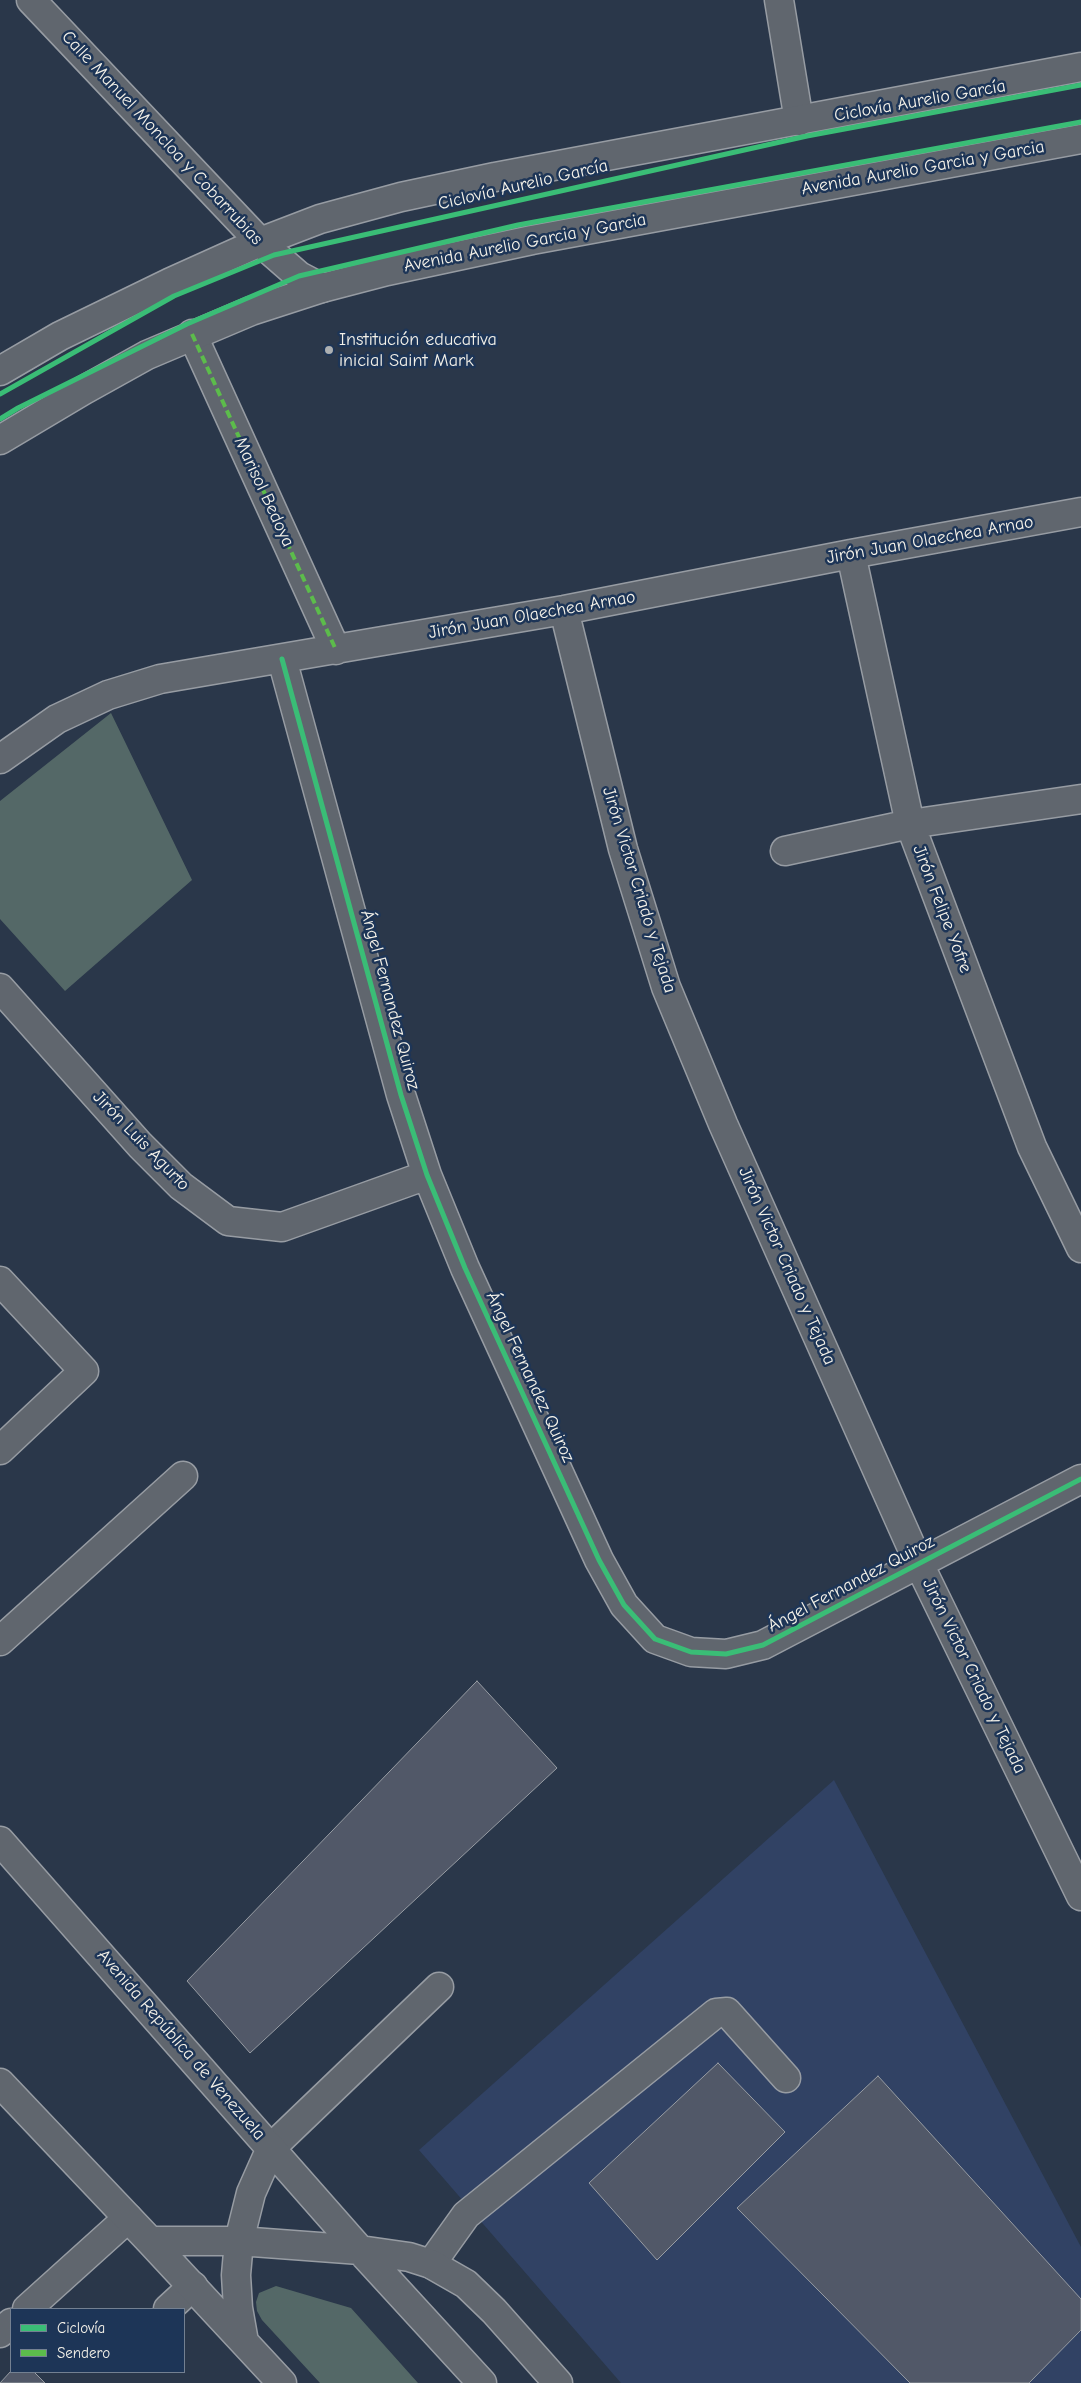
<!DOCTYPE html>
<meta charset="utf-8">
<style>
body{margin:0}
#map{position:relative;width:1081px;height:2383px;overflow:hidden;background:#2a374a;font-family:"Comic Neue",sans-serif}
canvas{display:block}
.legend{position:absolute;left:10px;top:2308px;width:175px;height:65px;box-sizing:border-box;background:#1d3557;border:1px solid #738091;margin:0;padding:6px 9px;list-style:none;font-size:15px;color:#f4f1e8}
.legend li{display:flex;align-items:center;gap:10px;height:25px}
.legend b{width:25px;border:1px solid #738091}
</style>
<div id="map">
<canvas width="1081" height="2383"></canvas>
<ul class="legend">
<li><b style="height:6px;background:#3abd76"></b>Ciclovía</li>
<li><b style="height:6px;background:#5cbc4b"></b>Sendero</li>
</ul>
</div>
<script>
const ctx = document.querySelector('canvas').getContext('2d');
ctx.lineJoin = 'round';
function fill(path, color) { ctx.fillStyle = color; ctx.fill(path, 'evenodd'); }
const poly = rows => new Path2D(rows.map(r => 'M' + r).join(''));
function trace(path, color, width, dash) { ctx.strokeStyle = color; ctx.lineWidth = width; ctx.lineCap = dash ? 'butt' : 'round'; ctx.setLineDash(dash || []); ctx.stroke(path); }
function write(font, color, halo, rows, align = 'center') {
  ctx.font = font + ' "Comic Neue",sans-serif'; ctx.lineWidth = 5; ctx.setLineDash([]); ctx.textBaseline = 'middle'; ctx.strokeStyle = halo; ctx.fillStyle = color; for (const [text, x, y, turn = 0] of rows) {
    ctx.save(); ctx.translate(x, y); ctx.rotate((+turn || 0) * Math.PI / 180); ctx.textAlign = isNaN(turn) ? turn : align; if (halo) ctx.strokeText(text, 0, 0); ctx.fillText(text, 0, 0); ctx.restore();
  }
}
fill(poly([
 [834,1780,1081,2247,1081,2383,621,2383,419,2150]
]), '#314264');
fill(poly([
 [111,713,192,880,65,991,0,919,0,801],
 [276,2286,351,2308,418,2383,320,2383,262,2320,257,2311,256,2302,259,2293]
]), '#546867');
const building = poly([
 [477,1681,557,1768,250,2053,187,1981,477,1681],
 [718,2063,785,2132,657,2260,589,2183,718,2063],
 [878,2076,1081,2299,1081,2330,1029,2383,910,2383,737,2208,878,2076],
 [11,2371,34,2372,45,2383,0,2383,11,2371]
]);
fill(building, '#515868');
trace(building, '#979ca3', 1);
const minor = poly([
 [31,0,260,242,299,276,322,288],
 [779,0,799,121],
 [192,334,336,650],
 [851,554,910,824,1032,1147,1081,1248],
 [564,610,623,849,666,987,723,1124,919,1564,1081,1896],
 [282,659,401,1095,427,1175,465,1268,599,1560,624,1605,655,1639,691,1652,726,1654,763,1645,1081,1479],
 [0,759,57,719,108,695,160,679,564,610,851,554,1081,512],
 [785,851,910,824,1081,799],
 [0,988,140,1145,181,1186,228,1221,282,1227,427,1175],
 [0,1281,84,1371,0,1450],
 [0,1641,183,1476],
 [271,2148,439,1987],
 [431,2264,466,2215,716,2013,727,2012,786,2078],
 [27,2309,128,2218],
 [168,2309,193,2286],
 [0,2333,11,2323]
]);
const major = poly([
 [0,371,60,336,169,283,260,242,320,219,401,197,495,177,1081,67],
 [0,440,84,390,147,355,251,311,322,288,387,271,532,240,1081,139],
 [0,1841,360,2250,482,2383],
 [0,2083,150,2241,282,2383],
 [150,2241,239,2241,360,2250,409,2257,431,2264,466,2284,494,2311,558,2383],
 [244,2342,238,2308,236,2275,239,2241,251,2193,271,2148]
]);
trace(minor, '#979ca3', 31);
trace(major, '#979ca3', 31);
trace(minor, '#60666e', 28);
trace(major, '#60666e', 28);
trace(poly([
 [192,334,336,650]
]), '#5cbc4b', 4, [8, 4]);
trace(poly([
 [0,394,174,296,274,255,807,136,1081,85],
 [0,419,18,408,187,324,299,276,518,225,1081,122],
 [282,659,401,1095,427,1175,465,1268,599,1560,624,1605,655,1639,691,1652,726,1654,763,1645,1081,1479]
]), '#3abd76', 5);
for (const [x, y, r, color] of [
 [329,350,5,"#adb0b1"]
]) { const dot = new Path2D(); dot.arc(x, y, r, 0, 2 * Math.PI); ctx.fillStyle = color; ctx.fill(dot); trace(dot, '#1d3557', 2); }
write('18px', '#f4f1e8', '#1d3557', [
 ["Ciclovía Aurelio García",920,101,-10],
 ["Calle Manuel Moncloa y Cobarrubias",162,138,47],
 ["Avenida Aurelio Garcia y Garcia",923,168,-10],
 ["Ciclovía Aurelio García",523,185,-13],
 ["Avenida Aurelio Garcia y Garcia",525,243,-11],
 ["Marisol Bedoya",264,492,65],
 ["Jirón Juan Olaechea Arnao",930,540,-10],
 ["Jirón Juan Olaechea Arnao",532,615,-10],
 ["Jirón Victor Criado y Tejada",639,890,73],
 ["Jirón Felipe Yofre",942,909,69],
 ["Ángel Fernandez Quiroz",390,1000,75],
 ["Jirón Luis Agurto",141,1141,46],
 ["Jirón Victor Criado y Tejada",787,1266,66],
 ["Ángel Fernandez Quiroz",530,1377,65],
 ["Ángel Fernandez Quiroz",851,1584,-28],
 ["Jirón Victor Criado y Tejada",974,1676,64],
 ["Avenida República de Venezuela",181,2045,49]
]);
write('18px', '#f4f1e8', '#1d3557', [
 ["Institución educativa",339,340],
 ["inicial Saint Mark",339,361]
], 'left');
</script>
